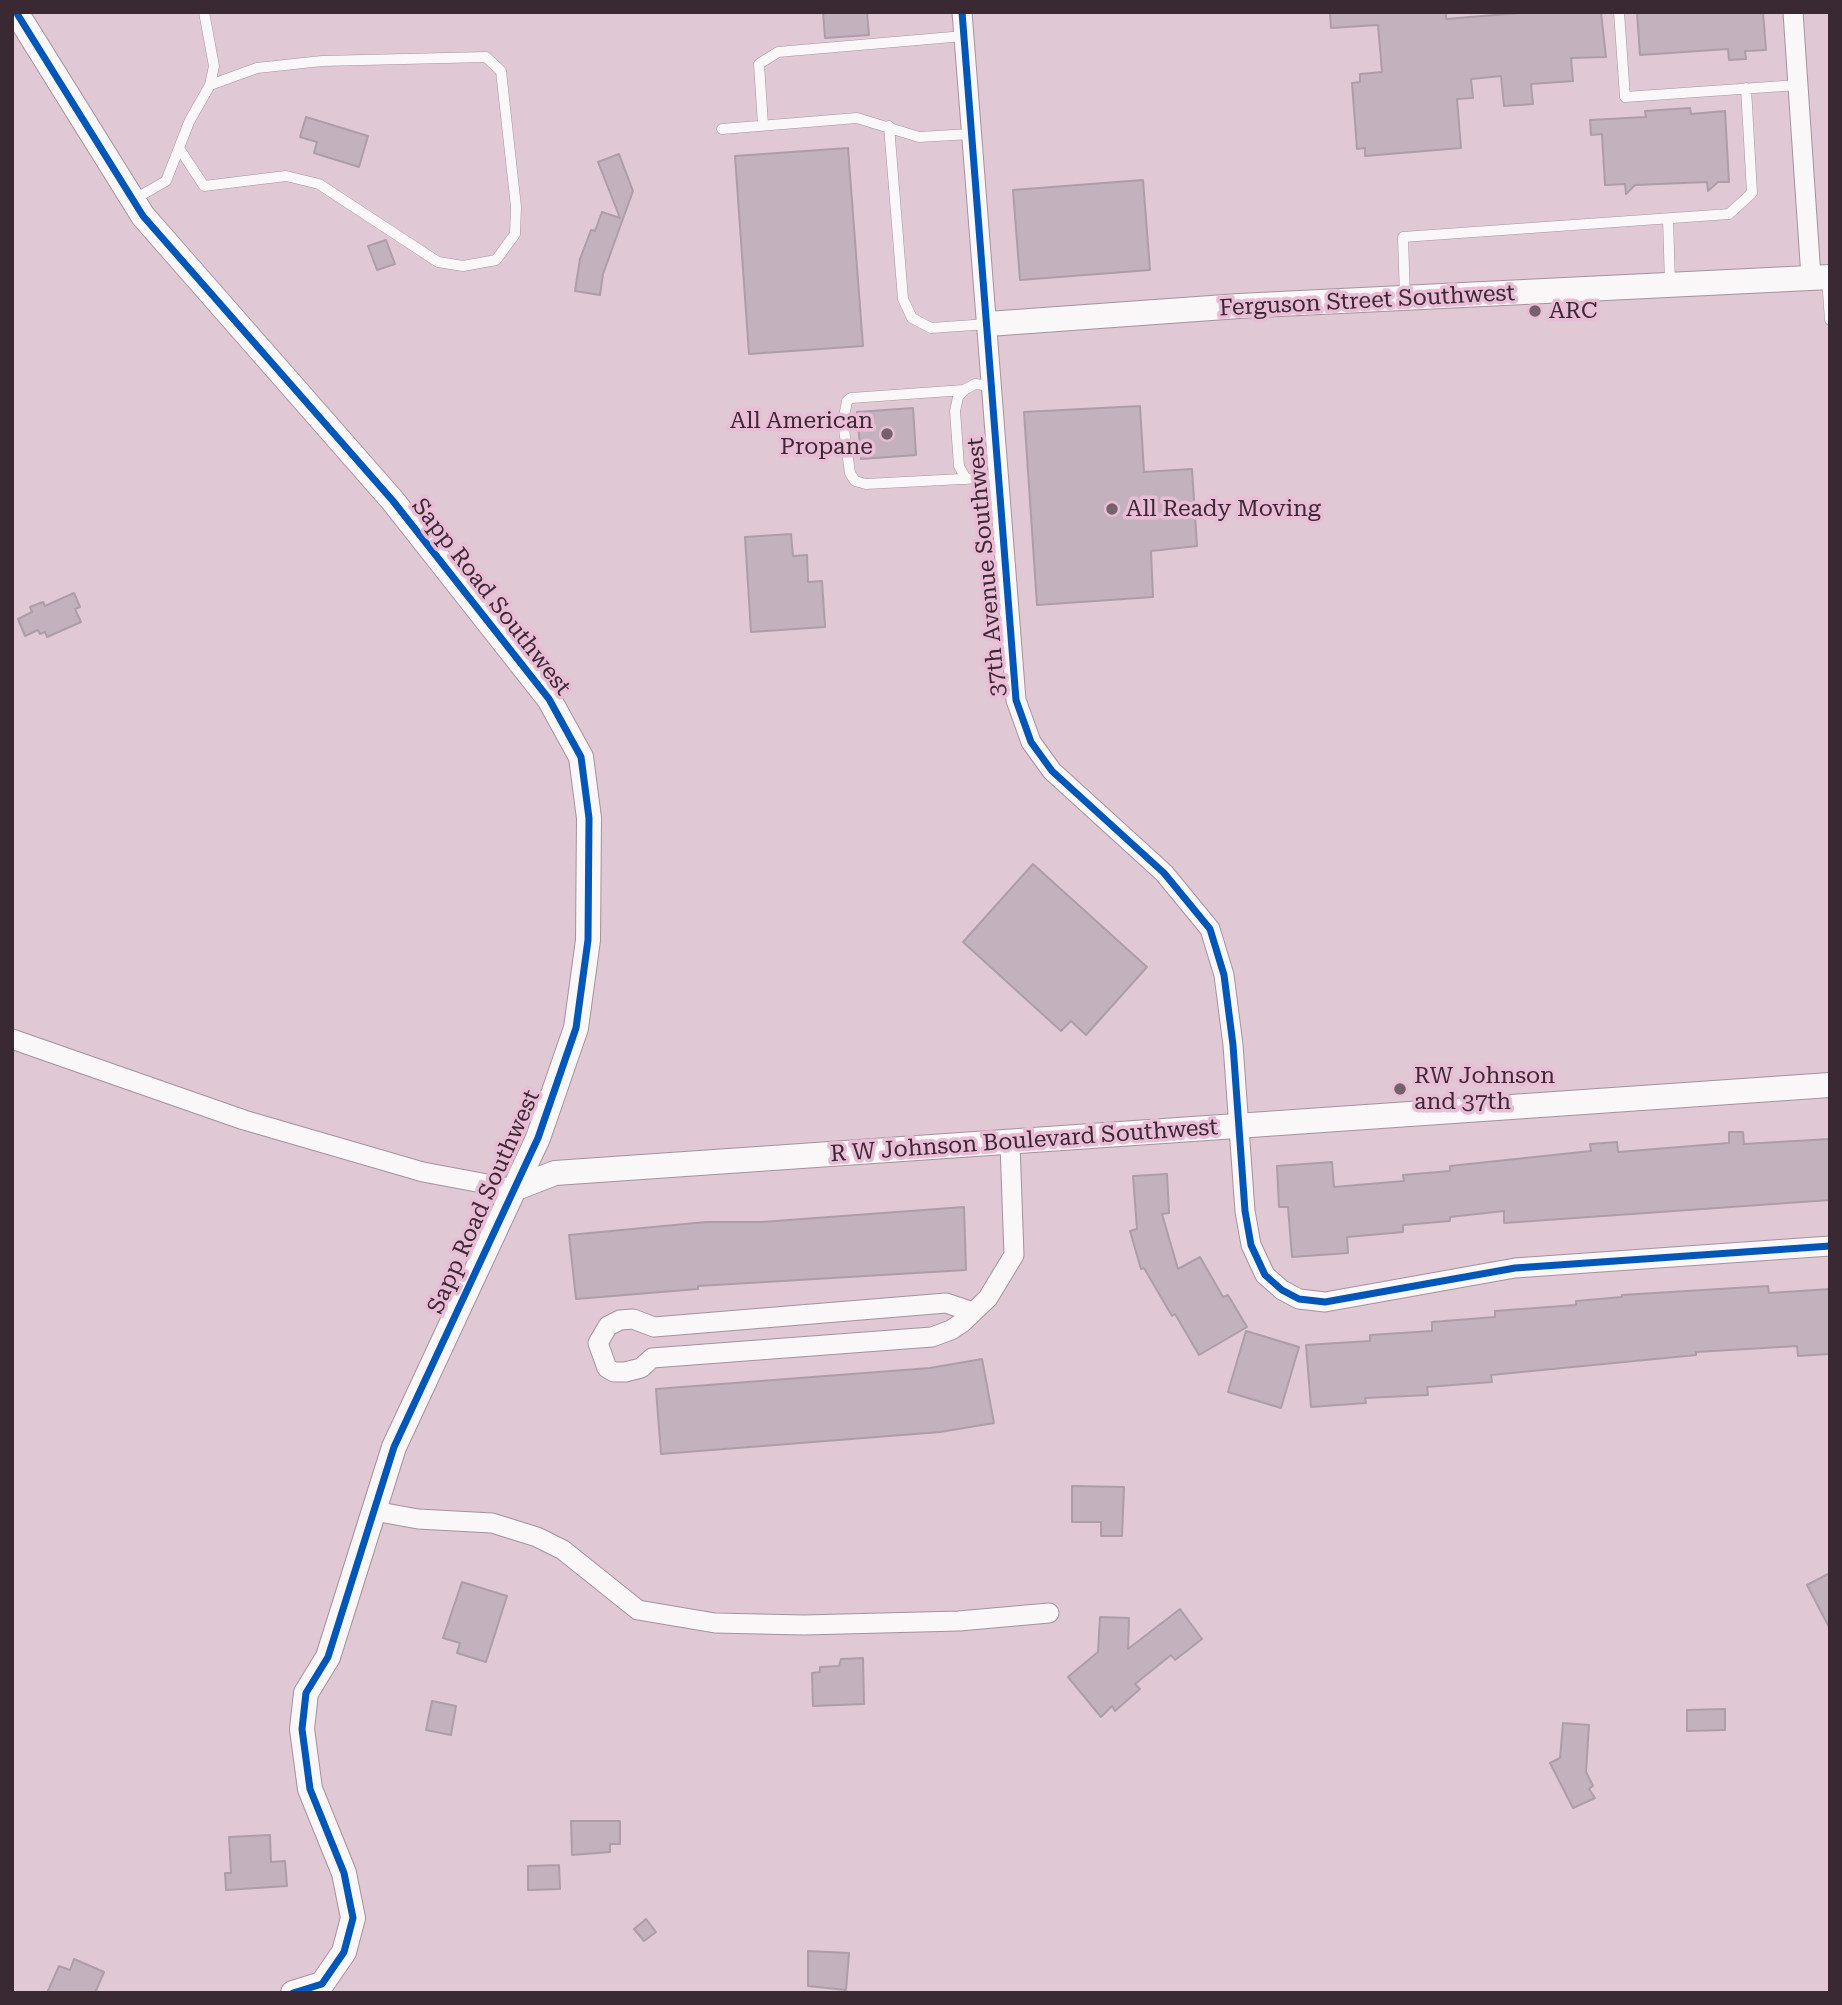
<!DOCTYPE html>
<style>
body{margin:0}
#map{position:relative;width:1842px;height:2005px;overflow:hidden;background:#e0c8d5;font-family:"Roboto Serif",serif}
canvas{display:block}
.frame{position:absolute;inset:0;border:14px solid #3a2933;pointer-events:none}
</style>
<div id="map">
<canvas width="1842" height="2005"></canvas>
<div class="frame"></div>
</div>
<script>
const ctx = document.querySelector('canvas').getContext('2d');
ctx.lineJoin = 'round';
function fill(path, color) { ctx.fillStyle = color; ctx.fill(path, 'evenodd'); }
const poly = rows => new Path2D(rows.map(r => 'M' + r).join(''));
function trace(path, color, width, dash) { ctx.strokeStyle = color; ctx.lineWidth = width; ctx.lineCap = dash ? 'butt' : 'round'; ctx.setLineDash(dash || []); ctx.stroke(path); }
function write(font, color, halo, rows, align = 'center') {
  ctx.font = font + ' "Roboto Serif",serif'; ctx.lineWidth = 7; ctx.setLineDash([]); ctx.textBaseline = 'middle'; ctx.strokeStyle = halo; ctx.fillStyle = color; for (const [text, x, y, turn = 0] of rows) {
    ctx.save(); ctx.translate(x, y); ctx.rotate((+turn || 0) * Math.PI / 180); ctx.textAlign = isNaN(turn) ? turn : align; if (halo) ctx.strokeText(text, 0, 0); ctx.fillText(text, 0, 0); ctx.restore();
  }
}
const building = poly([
 [823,12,867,12,869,35,825,38,823,12],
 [1330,12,1446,12,1446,19,1531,12,1601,12,1606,57,1571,58,1573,81,1531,84,1533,104,1504,106,1501,76,1471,79,1473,98,1457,99,1461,148,1365,156,1365,148,1357,149,1352,83,1360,82,1360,74,1382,72,1378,25,1331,28,1330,12],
 [1637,12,1763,12,1766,50,1745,51,1746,59,1729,60,1728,49,1640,55,1637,12],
 [1690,108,1691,114,1725,111,1729,182,1718,182,1708,191,1707,182,1635,185,1626,194,1625,184,1605,185,1602,134,1591,135,1590,120,1646,117,1645,111,1690,108],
 [306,117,368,136,359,167,314,153,317,142,300,137,306,117],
 [848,148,863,346,749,354,735,156,848,148],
 [619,154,633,191,603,274,600,295,575,291,580,259,591,230,595,231,602,212,620,218,598,162,619,154],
 [1143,180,1150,270,1020,280,1013,190,1143,180],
 [386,240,395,264,377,270,368,246,386,240],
 [1140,406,1144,472,1192,469,1197,546,1151,551,1153,597,1037,605,1024,412,1140,406],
 [913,408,916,455,861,459,857,412,913,408],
 [791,534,793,556,807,555,808,582,822,581,825,627,751,632,745,537,791,534],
 [74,593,80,607,75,609,81,622,47,637,45,632,40,634,38,630,25,636,18,619,32,612,30,607,43,602,45,606,74,593],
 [1033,864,1147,967,1086,1035,1071,1021,1061,1031,963,942,1033,864],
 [1729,1132,1743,1132,1744,1144,1830,1139,1830,1200,1504,1223,1504,1211,1450,1217,1450,1221,1403,1225,1403,1232,1347,1237,1348,1253,1292,1257,1288,1207,1279,1207,1277,1166,1332,1162,1334,1187,1404,1181,1403,1175,1450,1171,1450,1166,1591,1151,1590,1144,1617,1142,1618,1152,1729,1143,1729,1132],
 [1167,1174,1169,1213,1162,1214,1178,1269,1200,1257,1223,1297,1228,1295,1247,1327,1199,1355,1175,1314,1172,1316,1144,1268,1141,1269,1130,1231,1137,1229,1133,1176,1167,1174],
 [964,1207,966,1270,698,1286,698,1289,576,1299,569,1235,706,1222,762,1222,964,1207],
 [1768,1286,1769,1293,1830,1289,1830,1354,1798,1356,1797,1346,1696,1352,1696,1355,1491,1375,1492,1382,1427,1387,1428,1395,1365,1398,1366,1403,1311,1407,1306,1345,1370,1341,1370,1335,1432,1331,1432,1322,1495,1317,1495,1311,1576,1305,1576,1301,1622,1297,1622,1295,1768,1286],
 [1246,1331,1299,1347,1281,1408,1228,1392,1246,1331],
 [982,1359,994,1423,940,1432,661,1454,656,1389,930,1368,982,1359],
 [1072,1486,1124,1487,1122,1536,1101,1536,1101,1522,1072,1522,1072,1486],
 [1830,1573,1830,1629,1807,1585,1830,1573],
 [462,1582,507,1596,486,1662,457,1653,460,1643,443,1638,462,1582],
 [1180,1609,1202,1639,1175,1660,1171,1655,1135,1684,1140,1689,1115,1711,1112,1706,1101,1717,1068,1677,1098,1652,1100,1617,1129,1618,1128,1649,1180,1609],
 [863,1658,864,1704,813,1706,812,1673,820,1672,820,1667,839,1666,841,1659,863,1658],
 [432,1701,456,1706,451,1735,426,1730,432,1701],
 [1725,1709,1725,1730,1687,1731,1687,1710,1725,1709],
 [1563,1723,1589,1725,1586,1772,1593,1786,1589,1789,1595,1798,1573,1808,1550,1763,1560,1758,1563,1723],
 [571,1821,620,1821,620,1844,610,1844,610,1852,572,1855,571,1821],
 [270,1835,271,1862,285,1861,287,1886,226,1890,225,1873,231,1873,229,1837,270,1835],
 [559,1865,560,1889,528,1890,528,1866,559,1865],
 [646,1919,656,1932,644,1941,634,1929,646,1919],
 [808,1951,849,1953,846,1990,808,1986,808,1951],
 [74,1959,104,1972,95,1993,47,1993,59,1966,70,1970,74,1959]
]);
fill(building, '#c3b2be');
trace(building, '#ad9da9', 2);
const service = poly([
 [204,12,214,66,210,85],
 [1619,12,1625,97,1798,85],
 [763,125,759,64,778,52,964,36],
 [889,126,903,299,912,318,931,328,988,324],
 [722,129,857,118,919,137,971,134],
 [133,200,166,181,179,148,189,122,210,85,257,68,322,61,486,57,501,71,516,207,515,234,496,260,463,266,438,262,319,184,286,176,204,186,179,148],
 [1668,219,1670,284],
 [1827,278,1830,320],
 [1405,298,1403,237,1729,214,1752,193,1746,88],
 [992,386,975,384,964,390,851,398,847,401,843,422,850,473,855,481,866,484,1000,477],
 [964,390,958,397,955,411,959,466,966,479]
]);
const minor = poly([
 [962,12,1016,700,1031,742,1052,771,1164,873,1210,929,1224,975,1233,1045,1245,1211,1251,1245,1265,1275,1282,1290,1299,1299,1325,1302,1515,1268,1830,1246],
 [1793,12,1811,277],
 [12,1039,244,1120,423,1172,514,1189],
 [973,1312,946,1303,654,1327,633,1319,620,1320,608,1326,598,1343,607,1368,614,1372,625,1372,641,1368,652,1358,932,1337,951,1330,963,1322,988,1298,1014,1255,1010,1144],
 [374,1511,418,1519,492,1523,537,1537,563,1550,638,1610,715,1623,804,1625,959,1621,1049,1613]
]);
const tertiary = poly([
 [16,12,143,216,393,501,549,699,581,757,589,818,588,940,576,1028,538,1138,394,1447,328,1657,306,1693,302,1729,310,1789,344,1873,353,1918,344,1952,322,1984,293,1993],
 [988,324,1239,306,1830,277],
 [514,1189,555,1173,1830,1085]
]);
trace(service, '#a4929c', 11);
trace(minor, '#a4929c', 21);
trace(tertiary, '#a4929c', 26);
trace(service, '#faf7f9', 10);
trace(minor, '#faf7f9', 19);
trace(tertiary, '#faf7f9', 24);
trace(poly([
 [16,12,143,216,393,501,549,699,581,757,589,818,588,940,576,1028,538,1138,394,1447,328,1657,306,1693,302,1729,310,1789,344,1873,353,1918,344,1952,322,1984,293,1993],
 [962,12,1016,700,1031,742,1052,771,1164,873,1210,929,1224,975,1233,1045,1245,1211,1251,1245,1265,1275,1282,1290,1299,1299,1325,1302,1515,1268,1830,1246]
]), '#0057b8', 7);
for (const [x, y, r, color] of [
 [1535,311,7,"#74616c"],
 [887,434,7,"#74616c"],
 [1112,509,7,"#74616c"],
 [1400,1089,7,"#74616c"]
]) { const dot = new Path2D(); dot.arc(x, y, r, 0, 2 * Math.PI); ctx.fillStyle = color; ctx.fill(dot); trace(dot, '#eabdd6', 2.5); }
write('23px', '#3a2933', '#eabdd6', [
 ["Ferguson Street Southwest",1367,301,-3],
 ["37th Avenue Southwest",987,567,-95],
 ["Sapp Road Southwest",491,597,52],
 ["R W Johnson Boulevard Southwest",1024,1141,-4],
 ["Sapp Road Southwest",484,1202,-66]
]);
write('23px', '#3a2933', '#eabdd6', [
 ["ARC",1549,311],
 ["All American",873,421,"right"],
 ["Propane",873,447,"right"],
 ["All Ready Moving",1126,509],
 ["RW Johnson",1414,1076],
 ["and 37th",1414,1102]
], 'left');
</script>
